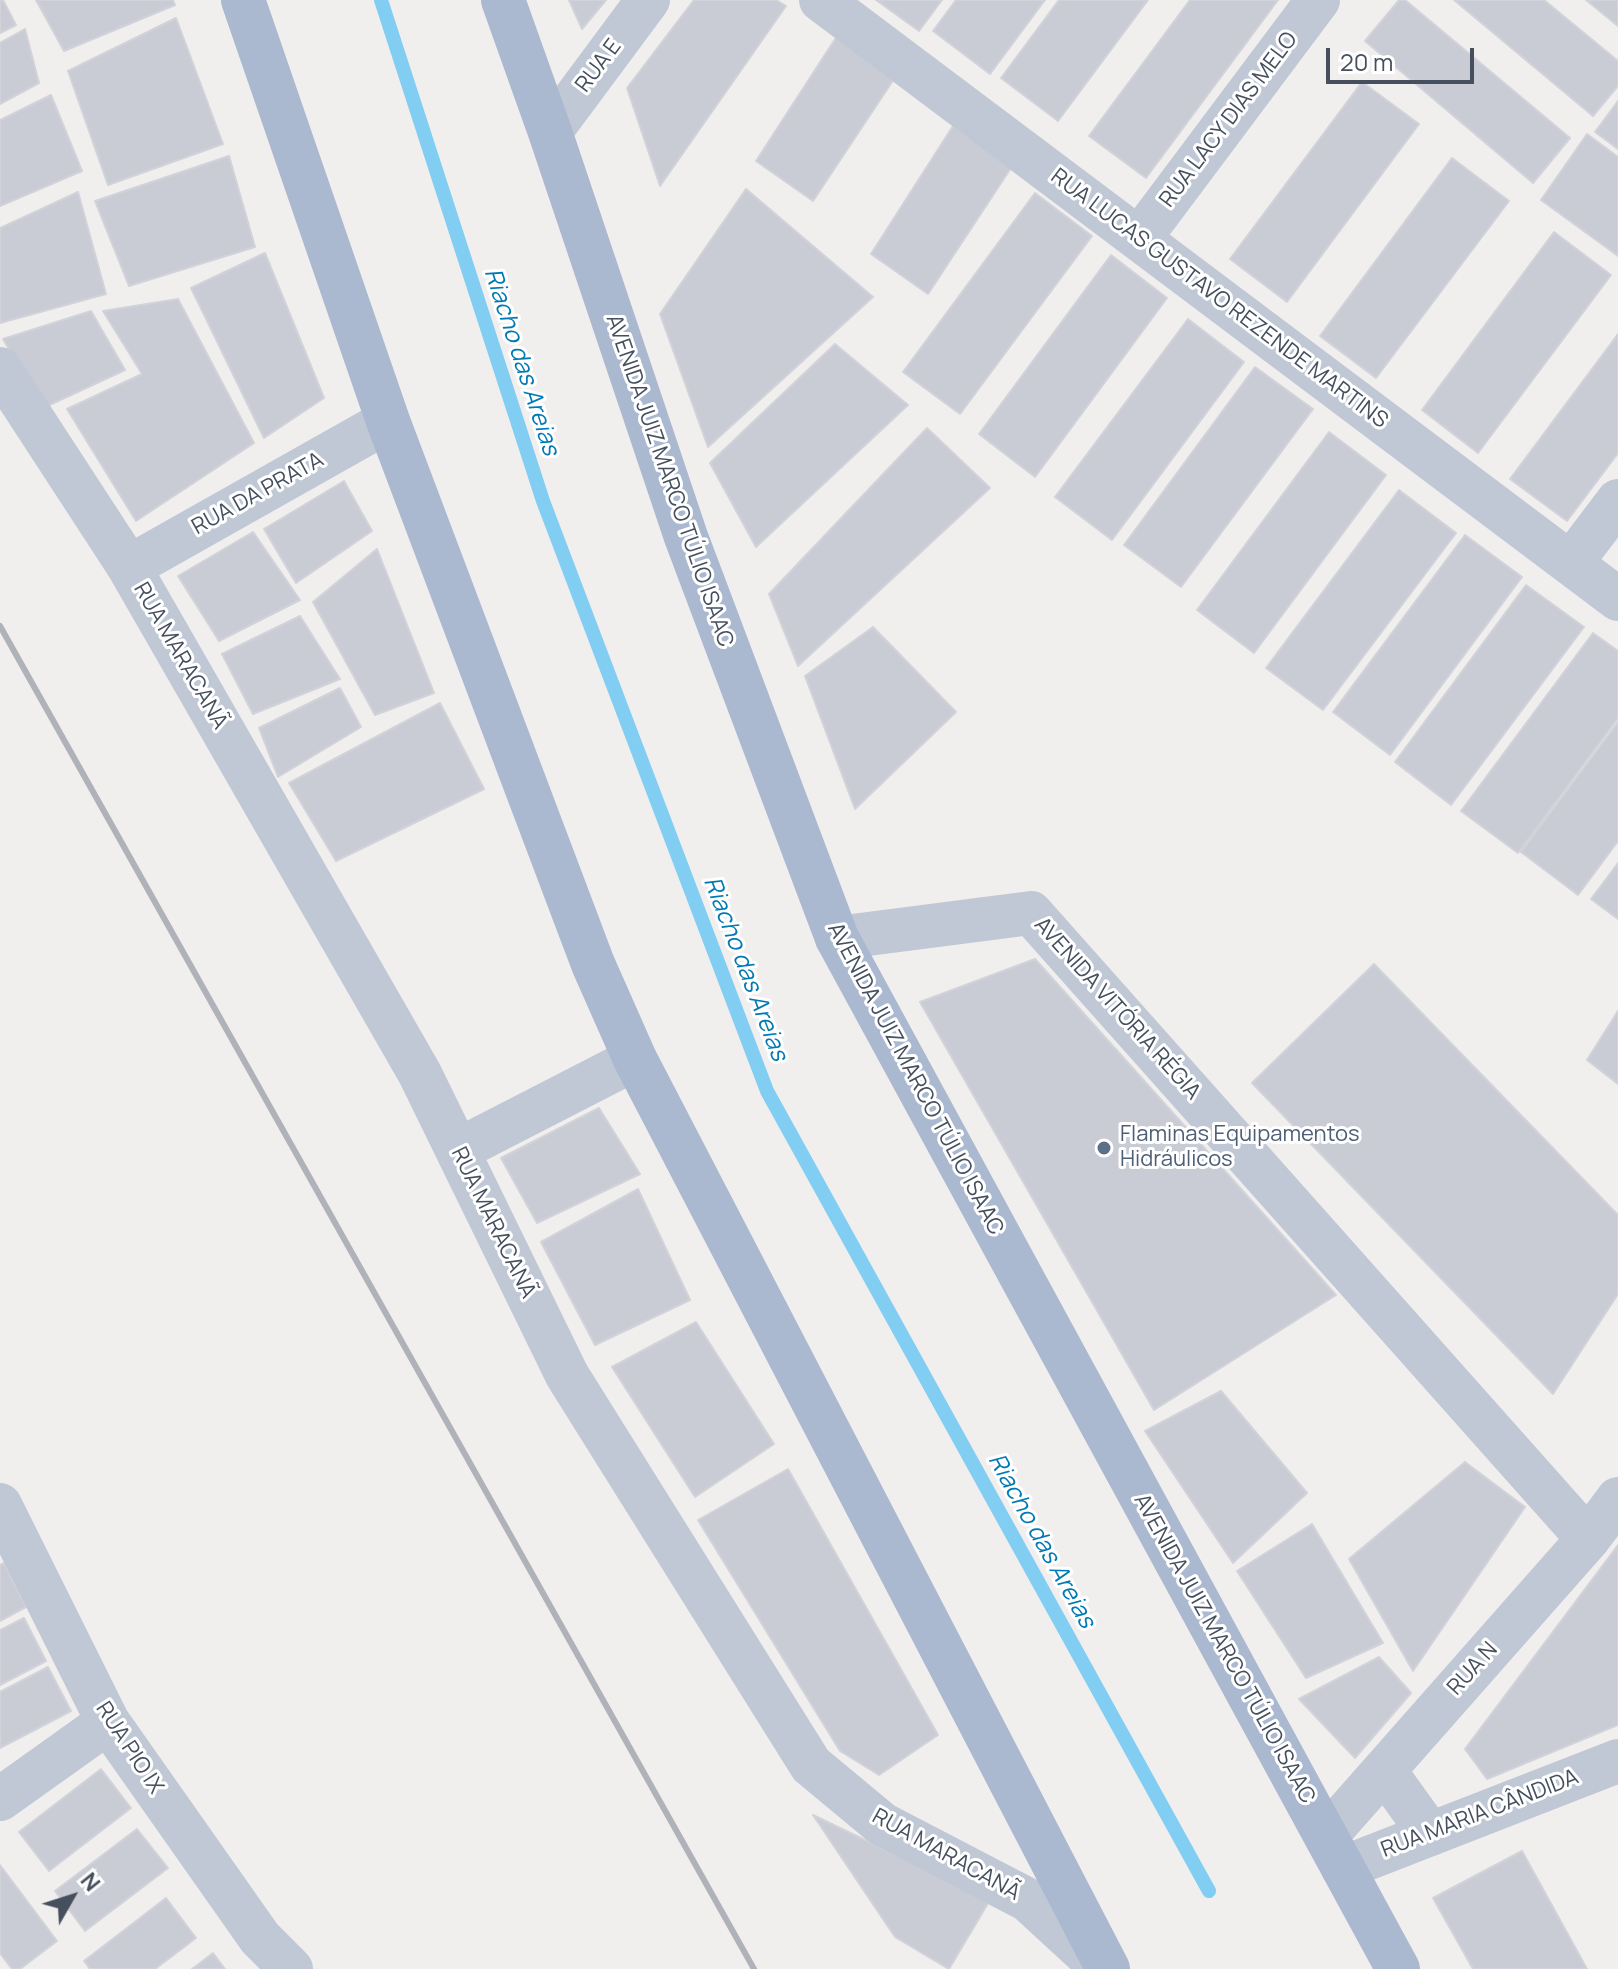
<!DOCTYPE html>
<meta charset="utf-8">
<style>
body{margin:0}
#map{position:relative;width:1618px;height:1969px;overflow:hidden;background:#f1eeee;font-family:Manrope,sans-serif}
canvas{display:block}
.north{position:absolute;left:32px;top:1857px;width:80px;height:80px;-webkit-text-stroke:6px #fff;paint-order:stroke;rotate:51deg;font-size:22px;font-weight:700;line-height:32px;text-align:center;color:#454f5d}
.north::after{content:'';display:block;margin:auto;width:28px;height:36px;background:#454f5d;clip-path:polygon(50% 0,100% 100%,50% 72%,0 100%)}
.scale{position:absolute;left:1326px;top:48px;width:148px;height:36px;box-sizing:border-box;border:4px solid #454f5d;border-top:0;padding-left:10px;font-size:24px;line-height:28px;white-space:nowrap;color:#454f5d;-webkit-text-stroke:6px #fff;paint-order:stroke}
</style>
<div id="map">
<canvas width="1618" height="1969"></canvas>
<div class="north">N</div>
<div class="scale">20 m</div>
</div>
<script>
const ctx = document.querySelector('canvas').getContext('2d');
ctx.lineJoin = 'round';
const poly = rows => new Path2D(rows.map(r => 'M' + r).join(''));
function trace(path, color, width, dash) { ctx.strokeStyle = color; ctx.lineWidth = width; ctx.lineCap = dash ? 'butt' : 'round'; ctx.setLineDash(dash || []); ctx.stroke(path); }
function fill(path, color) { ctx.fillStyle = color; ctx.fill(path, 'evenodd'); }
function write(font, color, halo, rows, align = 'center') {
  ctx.font = font + ' Manrope,sans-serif'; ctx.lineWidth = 6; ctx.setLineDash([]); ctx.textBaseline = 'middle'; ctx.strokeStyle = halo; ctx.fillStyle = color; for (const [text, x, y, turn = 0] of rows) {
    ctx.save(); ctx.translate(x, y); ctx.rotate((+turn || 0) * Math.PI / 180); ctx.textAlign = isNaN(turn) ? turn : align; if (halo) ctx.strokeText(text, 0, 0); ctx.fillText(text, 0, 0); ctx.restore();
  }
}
trace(poly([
 [381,0,543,501,767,1091,1209,1891]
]), '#82cef3', 14);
const building = poly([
 [0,0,3,0,16,25,0,33,0,0],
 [36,0,173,0,175,5,64,51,36,0],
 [569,0,606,0,582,29,569,0],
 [694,0,776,0,786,6,660,186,627,88,694,0],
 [876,0,942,0,919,31,876,0],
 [956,0,1045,0,990,74,933,31,956,0],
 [1059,0,1148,0,1058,121,1001,78,1059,0],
 [1190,0,1278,0,1146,178,1089,136,1190,0],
 [1399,0,1405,0,1570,138,1533,183,1365,41,1399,0],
 [1454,0,1544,0,1618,61,1618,86,1593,116,1454,0],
 [1586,0,1618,0,1618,26,1586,0],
 [176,18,223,144,108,185,68,71,176,18],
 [25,29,39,83,0,104,0,43,25,29],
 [839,33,896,76,813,201,756,161,839,33],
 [1362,82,1419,124,1287,302,1230,259,1362,82],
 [51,95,82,171,0,206,0,120,51,95],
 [1618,101,1618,149,1595,132,1618,101],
 [953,126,1011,168,928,294,871,254,953,126],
 [1587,134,1618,157,1618,256,1541,200,1587,134],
 [229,156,255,247,129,286,95,201,229,156],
 [1452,158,1509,201,1376,378,1320,336,1452,158],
 [746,189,873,297,708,447,660,314,746,189],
 [78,192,106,294,0,323,0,228,78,192],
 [1035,193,1092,236,960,414,903,372,1035,193],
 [1554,232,1611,275,1478,453,1422,410,1554,232],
 [265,253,324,398,264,438,191,288,265,253],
 [1111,255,1167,298,1035,477,979,434,1111,255],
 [178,299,254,443,136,521,67,409,142,374,103,311,178,299],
 [91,311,125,370,43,408,3,339,91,311],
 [1188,319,1244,362,1112,540,1055,497,1188,319],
 [1618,334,1618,453,1567,521,1510,479,1618,334],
 [835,344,908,405,756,547,710,463,835,344],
 [1255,367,1313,409,1181,587,1124,545,1255,367],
 [927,428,990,488,798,666,769,594,927,428],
 [1329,432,1386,475,1254,653,1197,610,1329,432],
 [344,481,372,531,296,583,264,529,344,481],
 [1399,490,1456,533,1323,710,1266,668,1399,490],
 [253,532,300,600,219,641,178,576,253,532],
 [1465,535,1522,577,1390,755,1333,712,1465,535],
 [377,549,434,693,375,715,313,602,377,549],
 [1526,585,1584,627,1451,805,1395,762,1526,585],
 [300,616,340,679,253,714,222,654,300,616],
 [873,627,956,712,855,809,805,676,873,627],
 [1593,633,1618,651,1618,718,1518,853,1461,811,1593,633],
 [340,688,361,727,278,777,259,728,340,688],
 [440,703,484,789,336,861,289,783,440,703],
 [1618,722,1618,841,1578,895,1521,852,1618,722],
 [1618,863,1618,919,1591,899,1618,863],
 [1035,959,1336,1295,1154,1410,920,1002,1035,959],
 [1374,964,1618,1215,1618,1294,1553,1394,1252,1083,1374,964],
 [1618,1011,1618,1084,1587,1060,1618,1011],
 [599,1108,640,1174,537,1223,501,1158,599,1108],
 [638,1189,690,1300,595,1345,541,1242,638,1189],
 [696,1322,774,1444,695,1497,612,1367,696,1322],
 [1221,1391,1307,1493,1233,1563,1145,1431,1221,1391],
 [1465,1462,1525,1507,1413,1671,1349,1559,1465,1462],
 [788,1469,938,1735,879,1775,840,1751,698,1520,788,1469],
 [1312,1524,1383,1643,1306,1678,1237,1571,1312,1524],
 [1618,1545,1618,1725,1487,1779,1465,1749,1618,1545],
 [4,1563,26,1607,0,1621,0,1565,4,1563],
 [24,1618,46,1661,0,1685,0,1630,24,1618],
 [1379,1657,1411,1693,1355,1758,1299,1699,1379,1657],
 [48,1667,71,1711,0,1748,0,1692,48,1667],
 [101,1769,131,1808,49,1871,19,1832,101,1769],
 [813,1815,990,1900,949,1969,895,1937,813,1815],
 [137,1829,168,1868,85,1931,55,1891,137,1829],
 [1522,1851,1587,1969,1473,1969,1433,1898,1522,1851],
 [0,1865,57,1941,20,1969,12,1969,0,1953,0,1865],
 [166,1898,196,1938,155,1969,90,1969,84,1961,166,1898],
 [213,1953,225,1969,192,1969,213,1953]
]);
fill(building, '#c9ccd4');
trace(building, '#d2d3da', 2);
trace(poly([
 [821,0,1618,599],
 [550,132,648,0],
 [1139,239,1318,0],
 [0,369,129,567,420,1074,567,1375,811,1765,882,1824,1028,1900,1103,1969],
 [1571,563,1618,501],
 [129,567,388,421],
 [837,938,1031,913,1588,1539],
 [458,1150,635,1059],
 [0,1505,108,1722,260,1938,291,1969],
 [1384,1770,1430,1834],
 [0,1799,108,1722],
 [1326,1836,1588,1539,1618,1499]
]), '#c0c8d5', 44);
trace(poly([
 [1343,1868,1618,1761]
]), '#c0c8d5', 44);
trace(poly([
 [243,0,388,421,593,964,635,1059,1108,1969],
 [503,0,550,132,686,537,837,938,1398,1969]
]), '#abb9d0', 44);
trace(poly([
 [0,626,754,1969]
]), '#b0b2b9', 6);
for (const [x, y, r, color] of [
 [1104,1148,8,"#5c6f8a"]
]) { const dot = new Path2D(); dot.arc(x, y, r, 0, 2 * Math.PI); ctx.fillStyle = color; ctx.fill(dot); trace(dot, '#fff', 3); }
write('22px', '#454f5d', '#fff', [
 ["RUA E",599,66,-53],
 ["RUA LACY DIAS MELO",1229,120,-53],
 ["RUA LUCAS GUSTAVO REZENDE MARTINS",1219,299,37],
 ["AVENIDA JUIZ MARCO TÚLIO ISAAC",669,481,71],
 ["RUA DA PRATA",258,494,-29],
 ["RUA MARACANÃ",180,656,60],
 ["AVENIDA VITÓRIA RÉGIA",1117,1009,48],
 ["AVENIDA JUIZ MARCO TÚLIO ISAAC",915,1079,62],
 ["RUA MARACANÃ",493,1223,64],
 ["AVENIDA JUIZ MARCO TÚLIO ISAAC",1224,1649,61],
 ["RUA N",1473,1669,-48],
 ["RUA PIO IX",129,1748,57],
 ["RUA MARIA CÂNDIDA",1480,1814,-21],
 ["RUA MARACANÃ",946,1855,29]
]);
write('22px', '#4e5e75', '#fff', [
 ["Flaminas Equipamentos",1120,1135],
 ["Hidráulicos",1120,1160]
], 'left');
write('italic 24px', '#007ab4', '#fff', [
 ["Riacho das Areias",521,362,72],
 ["Riacho das Areias",745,969,69],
 ["Riacho das Areias",1041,1541,61]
]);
</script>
